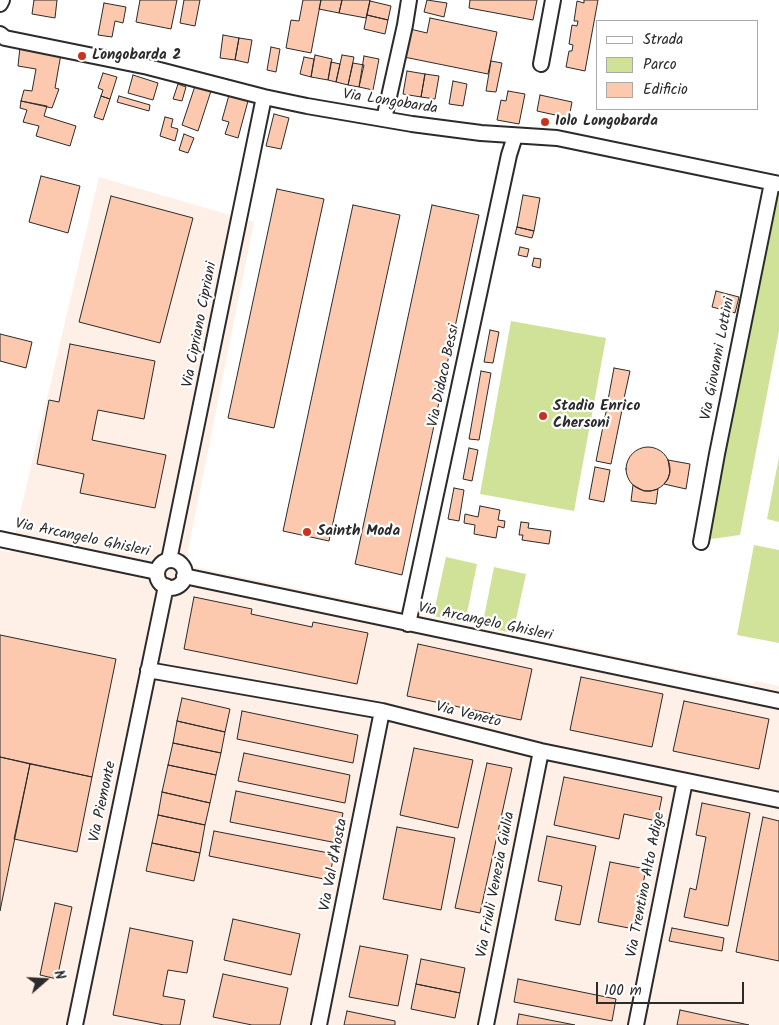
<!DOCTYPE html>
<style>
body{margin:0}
#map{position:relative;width:779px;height:1025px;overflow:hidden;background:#fff;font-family:Kalam,sans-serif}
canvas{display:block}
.legend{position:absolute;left:596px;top:20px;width:162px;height:90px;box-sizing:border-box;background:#fff;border:1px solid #aaa;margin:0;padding:6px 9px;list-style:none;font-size:15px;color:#2b2b2b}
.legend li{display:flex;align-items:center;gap:10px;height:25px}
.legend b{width:25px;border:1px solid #aaa}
.north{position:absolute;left:20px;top:955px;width:50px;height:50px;-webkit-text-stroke:4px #fff;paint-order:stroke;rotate:71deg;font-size:14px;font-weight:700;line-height:20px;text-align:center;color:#2b2b2b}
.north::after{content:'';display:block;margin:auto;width:18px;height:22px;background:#2b2b2b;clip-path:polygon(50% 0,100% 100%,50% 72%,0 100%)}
.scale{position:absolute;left:596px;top:982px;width:148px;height:22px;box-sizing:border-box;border:2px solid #2b2b2b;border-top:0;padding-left:6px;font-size:15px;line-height:18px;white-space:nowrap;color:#2b2b2b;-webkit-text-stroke:4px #fff;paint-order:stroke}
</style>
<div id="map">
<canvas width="779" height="1025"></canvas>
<ul class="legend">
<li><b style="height:6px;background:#fff"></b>Strada</li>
<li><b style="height:14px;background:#d0e297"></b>Parco</li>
<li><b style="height:14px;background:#fdc9ae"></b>Edificio</li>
</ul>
<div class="north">N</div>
<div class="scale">100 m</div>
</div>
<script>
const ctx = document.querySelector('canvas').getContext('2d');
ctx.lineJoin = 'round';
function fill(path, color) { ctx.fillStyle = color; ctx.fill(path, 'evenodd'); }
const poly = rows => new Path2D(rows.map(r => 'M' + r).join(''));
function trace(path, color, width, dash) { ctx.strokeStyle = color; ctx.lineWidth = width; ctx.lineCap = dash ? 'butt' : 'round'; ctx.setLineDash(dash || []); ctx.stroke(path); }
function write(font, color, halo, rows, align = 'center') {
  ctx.font = font + ' Kalam,sans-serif'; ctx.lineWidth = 4.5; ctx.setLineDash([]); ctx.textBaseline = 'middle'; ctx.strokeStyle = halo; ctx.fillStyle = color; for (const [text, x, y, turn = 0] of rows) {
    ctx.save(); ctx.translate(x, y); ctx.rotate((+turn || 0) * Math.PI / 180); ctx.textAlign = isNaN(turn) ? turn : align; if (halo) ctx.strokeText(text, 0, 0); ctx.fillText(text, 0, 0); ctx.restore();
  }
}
fill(poly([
 [99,177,254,222,185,565,678,669,754,684,755,681,779,686,779,1025,0,1025,0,550,11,552]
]), '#feefe7');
fill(poly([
 [779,194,779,331,740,535,711,539,707,548,775,198],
 [511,321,606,338,574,511,480,494],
 [779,457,779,522,767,519],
 [754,545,779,550,779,643,737,635],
 [446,557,477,564,465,623,433,616],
 [494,567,526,574,513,633,482,627]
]), '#d0e297');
const building = poly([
 [34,0,57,0,55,18,32,14,34,0],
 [140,0,177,0,171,29,136,22,140,0],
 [184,0,200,0,195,26,180,23,184,0],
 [303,0,321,0,311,53,286,48,291,20,299,21,303,0],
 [321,0,342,0,339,13,319,9,321,0],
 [342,0,370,0,366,18,339,13,342,0],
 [427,0,447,3,444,17,424,12,427,0],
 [470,0,537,0,533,20,469,8,470,0],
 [584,0,598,0,585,71,566,67,569,51,572,51,573,45,569,44,572,25,577,26,578,21,574,21,577,1,584,3,584,0],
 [370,1,391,6,388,20,367,15,370,1],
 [104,3,126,7,123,23,115,21,112,37,98,35,104,3],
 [367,15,388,20,385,34,364,29,367,15],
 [430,18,497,32,488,74,404,57,410,29,427,33,430,18],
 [223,35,239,38,235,60,220,58,223,35],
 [239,38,252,40,248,63,235,60,239,38],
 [20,47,61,54,55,88,59,89,52,108,21,101,24,90,32,91,36,69,18,66,20,47],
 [271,47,280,49,276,72,267,70,271,47],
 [315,55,332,59,328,80,311,77,315,55],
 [342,55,354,57,348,85,336,82,342,55],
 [364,56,379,59,373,90,359,87,364,56],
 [304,57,314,59,311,77,300,74,304,57],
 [491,61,502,63,496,92,486,91,491,61],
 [331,62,340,64,336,82,328,80,331,62],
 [353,63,364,65,359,87,348,85,353,63],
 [407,71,425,74,421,97,403,94,407,71],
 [103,73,117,77,110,99,101,96,103,90,98,88,103,73],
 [425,74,439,76,435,99,421,97,425,74],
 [133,75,158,83,153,100,128,93,133,75],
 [453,81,467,84,463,106,449,104,453,81],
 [178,84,186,87,182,101,173,99,178,84],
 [195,86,211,91,198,131,182,125,195,86],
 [508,91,525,94,519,124,497,120,501,100,506,101,508,91],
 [229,95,248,101,238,138,225,134,229,122,222,120,229,95],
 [540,95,572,102,569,118,537,111,540,95],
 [101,96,110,99,103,120,94,117,101,96],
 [119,96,150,105,149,111,117,102,119,96],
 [21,101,47,106,44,116,76,126,70,146,36,136,39,126,23,122,27,110,20,108,21,101],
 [274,114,289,118,281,149,266,146,274,114],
 [165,117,173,119,171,127,178,129,175,141,160,136,165,117],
 [184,134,194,138,188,153,179,150,184,134],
 [41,176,80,186,68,233,29,222,41,176],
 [277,189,324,199,274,428,228,418,277,189],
 [523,195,540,198,534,231,517,227,523,195],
 [111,196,193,218,160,343,79,322,111,196],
 [353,205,400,215,329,541,283,531,353,205],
 [432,205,479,215,402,575,355,564,432,205],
 [517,227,534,231,532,238,515,234,517,227],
 [520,247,529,249,527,257,518,255,520,247],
 [534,258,541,259,540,268,532,266,534,258],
 [716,291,739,297,735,313,712,307,716,291],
 [490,330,499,332,493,363,484,362,490,330],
 [0,334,32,342,26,368,0,361,0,334],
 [70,344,155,361,144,419,98,410,92,440,166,455,155,508,80,493,84,474,37,464,49,400,59,402,70,344],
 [614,368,630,371,623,403,608,400,614,368],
 [481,371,491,373,479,440,469,439,481,371],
 [607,407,622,410,611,464,596,461,607,407],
 '626 469a22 22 0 1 1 44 0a22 22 0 1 1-44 0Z',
 [469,448,478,450,472,481,463,479,469,448],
 [668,460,690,464,686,489,664,484,668,479,670,472,668,460],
 [595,467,610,470,604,502,589,499,595,467],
 [633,485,644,491,651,491,658,489,656,504,631,501,633,485],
 [454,488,464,490,459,521,448,519,454,488],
 [480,506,500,510,498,520,505,521,504,528,498,526,496,538,474,534,475,525,464,523,465,514,478,517,480,506],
 [521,522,529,523,528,528,551,531,549,544,522,540,523,535,519,535,521,522],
 [194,597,252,609,251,614,312,627,313,622,368,633,357,684,184,649,194,597],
 [0,635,116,659,92,777,0,757,0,635],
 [418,644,532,669,521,720,407,696,418,644],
 [581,677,663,694,652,747,570,730,581,677],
 [182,698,230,709,225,732,177,721,182,698],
 [684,701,769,719,759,769,673,751,684,701],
 [242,711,358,735,353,763,237,739,242,711],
 [177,721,225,732,221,753,173,743,177,721],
 [173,743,221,753,216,775,168,765,173,743],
 [414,748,473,760,458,828,400,815,414,748],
 [244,753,350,775,345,803,238,781,244,753],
 [0,757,30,764,0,911,0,757],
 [487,763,512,768,480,913,455,908,487,763],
 [30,764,92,777,77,852,14,839,30,764],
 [168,765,216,775,210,803,162,792,168,765],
 [564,777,662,797,657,821,624,814,619,839,554,825,564,777],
 [236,791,343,813,337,843,230,822,236,791],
 [162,792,210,803,205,825,158,815,162,792],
 [702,803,750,813,728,926,684,917,690,888,696,890,706,837,696,835,702,803],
 [158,815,205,825,200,853,152,843,158,815],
 [763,817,779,821,779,961,736,952,763,817],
 [397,827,455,838,441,910,383,899,397,827],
 [214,831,334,854,329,880,209,856,214,831],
 [547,836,596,846,580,925,555,920,562,886,538,881,547,836],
 [152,843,200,853,194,881,146,871,152,843],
 [610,862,646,869,634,929,598,922,610,862],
 [55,903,72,907,57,979,40,975,55,903],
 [233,919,300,934,291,975,224,960,233,919],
 [130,928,193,941,187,973,168,970,163,996,185,1000,180,1025,164,1025,113,1015,130,928],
 [672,928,724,938,722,951,669,941,672,928],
 [360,946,408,955,398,1006,349,997,360,946],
 [421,959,465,968,460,993,416,984,421,959],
 [223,974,288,988,280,1025,252,1025,213,1017,223,974],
 [518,979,616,999,612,1021,514,1002,518,979],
 [416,984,460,993,455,1018,411,1009,416,984],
 [680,1010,749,1025,677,1025,680,1010],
 [347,1011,395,1021,395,1025,344,1025,347,1011],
 [519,1014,575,1025,517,1025,519,1014]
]);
fill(building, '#fdc9ae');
trace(building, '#2b2b2b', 1);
const minor = poly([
 [0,4,2,0],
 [0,34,5,38,148,67,264,97,307,106,412,124,481,133,557,138,779,184],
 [541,64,553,0],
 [384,119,405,25,409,0],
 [0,539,157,572],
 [701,542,717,454,772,183],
 [169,560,264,97],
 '157 574a14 14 0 1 1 28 0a14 14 0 1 1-28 0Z',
 [184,576,779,701],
 [408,624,509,155,515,136],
 [148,670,382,711,541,751,779,800],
 [75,1025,166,586],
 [319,1025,382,711],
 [486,1025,541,751],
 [636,1025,685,781]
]);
trace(minor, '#2b2b2b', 18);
trace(minor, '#fff', 14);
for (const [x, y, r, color] of [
 [82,56,5,"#c8321e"],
 [545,122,5,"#c8321e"],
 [543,416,5,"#c8321e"],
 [307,532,5,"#c8321e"]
]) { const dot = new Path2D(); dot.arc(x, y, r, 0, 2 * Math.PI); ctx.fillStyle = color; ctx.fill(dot); trace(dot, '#fff', 2); }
write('bold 15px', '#2b2b2b', '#fff', [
 ["Longobarda 2",92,56],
 ["Iolo Longobarda",555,122],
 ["Stadio Enrico",553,407],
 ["Chersoni",553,424],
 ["Sainth Moda",317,532]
], 'left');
write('15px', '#2b2b2b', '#fff', [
 ["Via Longobarda",390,103,9],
 ["Via Cipriano Cipriani",201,325,-79],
 ["Via Giovanni Lottini",719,359,-79],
 ["Via Didaco Bessi",445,376,-78],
 ["Via Arcangelo Ghisleri",82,539,12],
 ["Via Arcangelo Ghisleri",485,623,12],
 ["Via Veneto",468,716,14],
 ["Via Piemonte",104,802,-78],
 ["Via Val d'Aosta",335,865,-79],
 ["Via Friuli Venezia Giulia",497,885,-79],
 ["Via Trentino Alto Adige",647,885,-79]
]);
</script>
